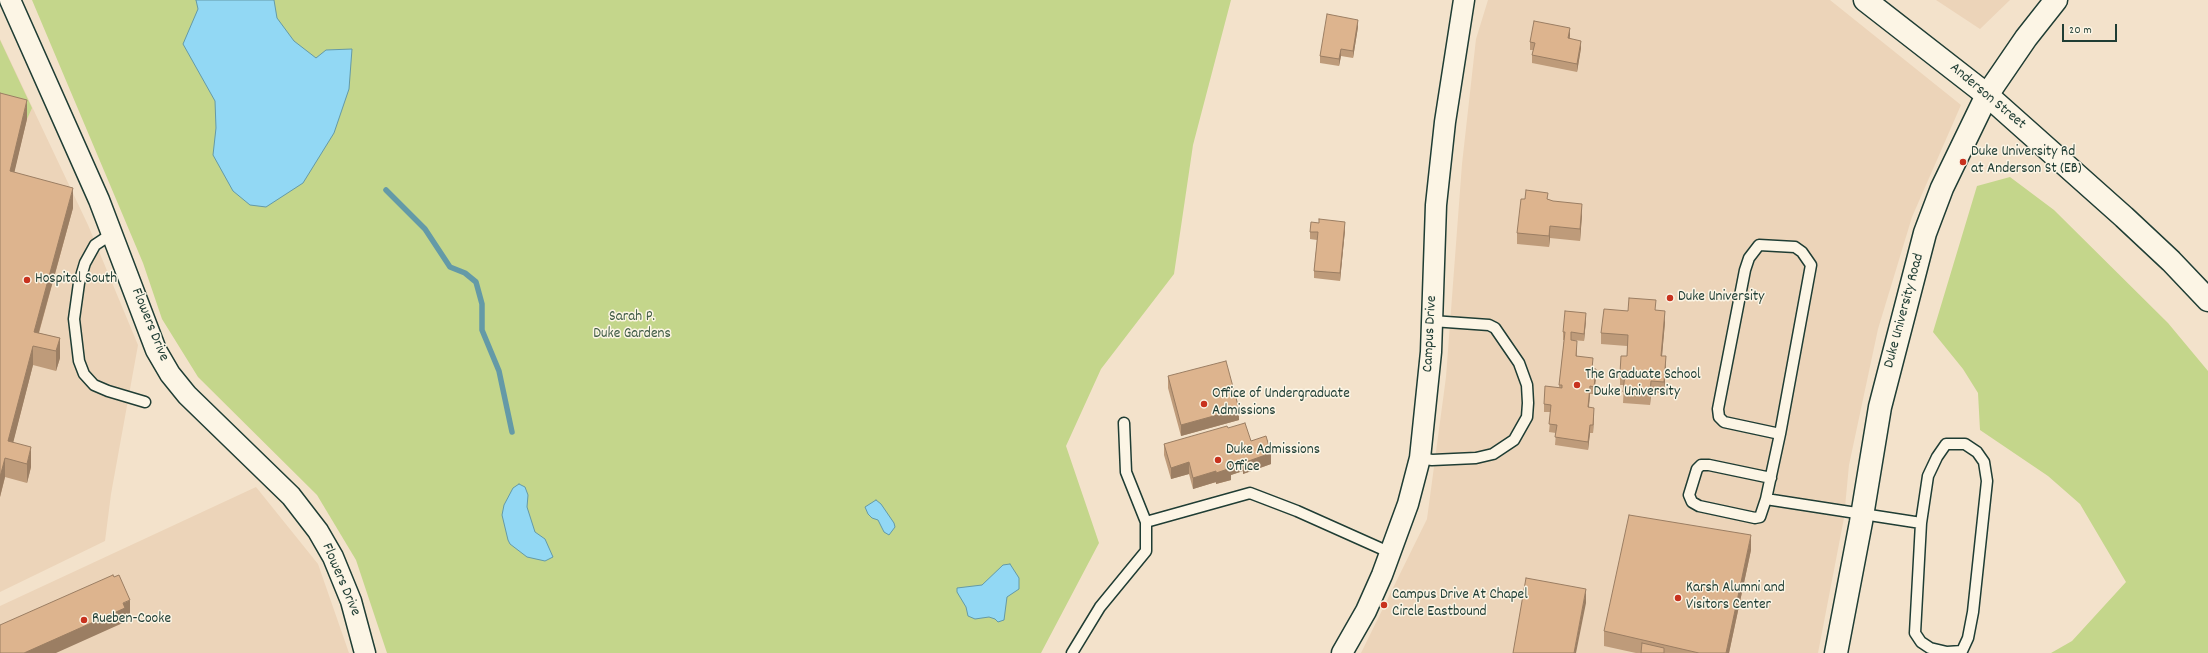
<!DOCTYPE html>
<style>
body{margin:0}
#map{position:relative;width:2208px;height:653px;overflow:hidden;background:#f3e2cb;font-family:Dekko,sans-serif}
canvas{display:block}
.scale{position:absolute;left:2062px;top:24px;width:55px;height:18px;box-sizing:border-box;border:2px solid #1f3d34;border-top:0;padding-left:5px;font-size:12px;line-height:14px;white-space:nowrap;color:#1f3d34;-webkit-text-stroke:3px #fcf5e5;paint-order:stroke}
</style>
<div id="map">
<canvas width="2208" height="653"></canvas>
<div class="scale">20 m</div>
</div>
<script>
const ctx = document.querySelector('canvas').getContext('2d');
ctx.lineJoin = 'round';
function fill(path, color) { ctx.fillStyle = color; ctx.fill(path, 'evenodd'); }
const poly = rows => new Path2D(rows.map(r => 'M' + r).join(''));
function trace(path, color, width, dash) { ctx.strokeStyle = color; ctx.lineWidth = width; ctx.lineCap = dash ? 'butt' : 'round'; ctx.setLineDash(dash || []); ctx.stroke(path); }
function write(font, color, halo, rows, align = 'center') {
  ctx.font = font + ' Dekko,sans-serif'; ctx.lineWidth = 3; ctx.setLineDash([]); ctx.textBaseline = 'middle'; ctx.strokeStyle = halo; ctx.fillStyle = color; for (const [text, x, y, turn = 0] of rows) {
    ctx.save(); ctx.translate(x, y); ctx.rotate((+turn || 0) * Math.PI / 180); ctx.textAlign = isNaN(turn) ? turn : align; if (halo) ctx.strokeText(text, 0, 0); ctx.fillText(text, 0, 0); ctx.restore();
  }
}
fill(poly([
 [1488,0,1830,0,1961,105,1912,217,1878,329,1849,465,1844,518,1818,653,1361,653,1427,519,1446,377,1462,164,1476,39],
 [1936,0,2010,0,1980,29],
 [0,39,88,225,138,345,111,494,105,541,0,592],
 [256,487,318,564,349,653,0,653,0,606]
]), '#ecd4b9');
fill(poly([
 [32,0,1231,0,1193,145,1174,274,1101,369,1066,446,1099,543,1041,653,387,653,356,560,317,495,198,377,162,319,143,263],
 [0,40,32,108,27,119,0,112],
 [2010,177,2054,210,2168,323,2208,371,2208,653,2051,653,2072,641,2126,582,2080,504,2048,476,1980,430,1978,393,1963,369,1933,332,1977,186]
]), '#c4d68b');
const water = poly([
 [196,0,274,0,277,18,294,41,316,58,326,50,352,49,349,89,334,133,303,183,266,207,250,205,233,191,213,155,216,128,215,101,183,44,198,9,196,0],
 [519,484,525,487,528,495,527,507,535,532,545,539,553,557,545,561,527,557,510,544,508,540,502,515,504,505,513,488,519,484],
 [876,500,881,504,894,523,895,527,889,535,884,532,878,520,872,518,868,514,865,507,876,500],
 [1010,564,1019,578,1019,589,1007,597,1004,620,998,622,995,619,989,617,975,619,968,616,966,607,957,592,957,588,982,585,1003,565,1010,564]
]);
fill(water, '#92d8f4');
trace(water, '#649aa7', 1);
trace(poly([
 [386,190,425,229,450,267,465,273,476,282,482,304,482,330,499,371,512,432]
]), '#649aa7', 5.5);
const service = poly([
 [113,233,95,245,85,263,79,283,74,319,79,361,84,374,94,385,108,391,145,402],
 [1780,434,1724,422,1719,417,1718,409,1745,270,1749,258,1759,245,1795,247,1802,252,1811,265,1780,434,1766,499,1921,523,1915,633,1921,642,1930,648,1947,652,1962,651,1968,638,1973,612,1987,481,1984,462,1977,452,1965,444,1946,444,1937,457,1928,476,1921,523],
 [1420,458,1432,460,1476,458,1493,454,1514,440,1527,417,1528,403,1527,385,1519,363,1495,328,1489,325,1432,321],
 [1766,499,1760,517,1755,518,1699,506,1692,502,1689,495,1697,469,1701,465,1709,465,1771,478],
 [1146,522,1250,493,1297,511,1391,553],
 [1072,653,1100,607,1146,551,1146,522,1126,472,1124,423]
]);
const minor = poly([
 [10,0,99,200,156,350,170,374,187,395,291,496,318,531,333,557,351,601,365,653],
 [1342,653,1366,611,1382,575,1408,504,1420,458,1431,352,1436,205,1445,122,1464,0]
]);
const tertiary = poly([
 [1865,0,1987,95,2124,217,2171,261,2208,300]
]);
const secondary = poly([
 [1836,653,1861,522,1880,407,1925,233,1942,188,1987,95,2026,38,2056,0]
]);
trace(service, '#1f3d34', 13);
trace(minor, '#1f3d34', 23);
trace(tertiary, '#1f3d34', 25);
trace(secondary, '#1f3d34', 25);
trace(service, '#fcf5e5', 10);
trace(minor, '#fcf5e5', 20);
trace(tertiary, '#fcf5e5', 22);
trace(secondary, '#fcf5e5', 22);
fill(poly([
 [1358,27,1353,58,1341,56,1339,66,1320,63,1320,56],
 [1570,35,1570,38,1581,48,1577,72,1532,63,1532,55,1533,50,1530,50,1530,42],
 [0,93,27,119,14,172,73,208,39,333,60,338,60,358,56,371,33,365,13,442,31,467,27,483,5,477,0,497],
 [1548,199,1582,215,1580,241,1550,238,1549,247,1517,244,1517,233],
 [1345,230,1340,281,1314,278,1314,271,1317,240,1310,239,1310,232],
 [1656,310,1665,322,1662,356,1666,367,1664,393,1651,392,1650,405,1623,403,1624,385,1620,385,1620,373,1627,356,1627,346,1601,344,1601,333,1628,311],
 [1586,320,1584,341,1571,340,1577,349,1577,356,1593,365,1593,369,1596,377,1594,394,1590,394,1589,407,1594,415,1593,433,1590,433,1588,450,1555,445,1556,433,1549,432,1551,412,1544,412,1544,404,1559,387,1564,340,1563,340,1563,332],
 [1168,376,1239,420,1181,436,1168,388],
 [1228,428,1251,441,1271,464,1243,474,1243,471,1231,475,1231,480,1216,484,1216,482,1193,489,1189,474,1171,479,1164,455,1164,444],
 [1751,550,1729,653,1636,653,1604,646,1604,631]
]), '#be9b7a');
fill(poly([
 [1358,20,1358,27,1353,58,1353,51],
 [1570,28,1570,35,1568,46,1568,38],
 [1581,41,1581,48,1577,72,1577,64],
 [1341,49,1341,56,1339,66,1339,59],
 [27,100,27,119,10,191,10,171],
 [73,188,73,208,35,346,34,332],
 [1582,204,1582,215,1580,241,1580,229],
 [1345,222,1345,230,1340,281,1340,273],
 [1550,226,1550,238,1549,247,1549,236],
 [1665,311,1665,322,1661,367,1661,356],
 [1586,313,1586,320,1584,341,1584,334],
 [60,338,60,358,56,371,56,351],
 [33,346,33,365,9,459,8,441],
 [1666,356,1666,367,1664,393,1664,382],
 [1596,369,1596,377,1594,394,1594,387],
 [1651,381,1651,392,1650,405,1650,394],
 [1590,386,1590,394,1588,415,1588,407],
 [1594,408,1594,415,1593,433,1593,425],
 [1239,409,1239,420,1181,436,1181,425],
 [1590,425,1590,433,1588,450,1588,442],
 [31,447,31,467,27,483,27,464],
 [1271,453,1271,464,1243,474,1243,463],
 [5,458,5,477,0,497,0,477],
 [1243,460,1243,471,1231,475,1231,480,1216,484,1216,473,1230,464],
 [1189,462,1189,474,1171,479,1171,468],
 [1216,471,1216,482,1193,489,1193,478],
 [1751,535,1751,550,1729,653,1726,653],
 [1586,589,1586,603,1576,653,1574,653],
 [130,600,130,614,125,616,125,622,56,653,24,653]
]), '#9b7e63');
const building = poly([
 [1327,14,1358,20,1353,51,1341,49,1339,59,1320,56,1327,14],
 [1534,21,1570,28,1568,38,1581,41,1577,64,1532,55,1535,43,1530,42,1534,21],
 [0,93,27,100,10,171,73,188,34,332,60,338,56,351,33,346,8,441,31,447,27,464,5,458,0,477,0,93],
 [1526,190,1548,193,1547,199,1553,201,1582,204,1580,229,1550,226,1549,236,1517,233,1521,199,1525,199,1526,190],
 [1319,219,1345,222,1340,273,1314,271,1318,232,1310,232,1311,222,1319,223,1319,219],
 [1629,298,1656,300,1655,310,1665,311,1661,356,1666,356,1664,382,1651,381,1650,394,1623,392,1625,374,1620,373,1621,356,1627,356,1628,335,1601,333,1604,309,1628,311,1629,298],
 [1565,311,1586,313,1584,334,1571,332,1571,340,1577,341,1576,356,1593,358,1592,369,1596,369,1594,387,1590,386,1588,407,1594,408,1593,425,1590,425,1588,442,1555,437,1557,425,1549,424,1551,405,1544,404,1545,386,1562,388,1562,385,1559,385,1565,332,1563,332,1565,311],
 [1226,361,1239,409,1181,425,1168,376,1226,361],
 [1245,423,1251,441,1266,436,1271,453,1243,463,1243,460,1230,464,1231,468,1216,473,1216,471,1193,478,1189,462,1171,468,1164,444,1227,426,1228,428,1245,423],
 [1629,515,1751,535,1726,653,1699,653,1604,631,1629,515],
 [113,575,114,577,119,575,130,600,123,603,125,608,24,653,0,653,0,625,113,575],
 [1526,578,1586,589,1574,653,1513,653,1526,578],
 [1642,643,1664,648,1664,653,1641,653,1642,643]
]);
fill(building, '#ddb48e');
trace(building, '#9b7e63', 1);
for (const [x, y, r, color] of [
 [1963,162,4,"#c8321e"],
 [27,280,4,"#c8321e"],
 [1670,298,4,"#c8321e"],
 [1577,385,4,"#c8321e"],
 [1204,404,4,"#c8321e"],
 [1218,460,4,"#c8321e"],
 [1678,598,4,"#c8321e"],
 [1384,605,4,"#c8321e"],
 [84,620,4,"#c8321e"]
]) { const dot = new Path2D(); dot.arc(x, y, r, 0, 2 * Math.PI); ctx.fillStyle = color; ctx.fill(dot); trace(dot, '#fcf5e5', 1.5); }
write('15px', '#1f3d34', '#fcf5e5', [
 ["Anderson Street",1987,97,40],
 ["Duke University Road",1905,311,-75],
 ["Flowers Drive",149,325,68],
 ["Campus Drive",1431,334,-87],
 ["Flowers Drive",340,580,67]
]);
write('15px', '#1f3d34', '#fcf5e5', [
 ["Duke University Rd",1971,153],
 ["at Anderson St (EB)",1971,170],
 ["Hospital South",35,280],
 ["Duke University",1678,298],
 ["The Graduate School",1585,376],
 ["- Duke University",1585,393],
 ["Office of Undergraduate",1212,395],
 ["Admissions",1212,412],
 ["Duke Admissions",1226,451],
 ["Office",1226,468],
 ["Karsh Alumni and",1686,589],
 ["Visitors Center",1686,606],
 ["Campus Drive At Chapel",1392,596],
 ["Circle Eastbound",1392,613],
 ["Rueben-Cooke",92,620]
], 'left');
write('15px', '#405c45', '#fcf5e5', [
 ["Sarah P.",632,318],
 ["Duke Gardens",632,335]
]);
</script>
